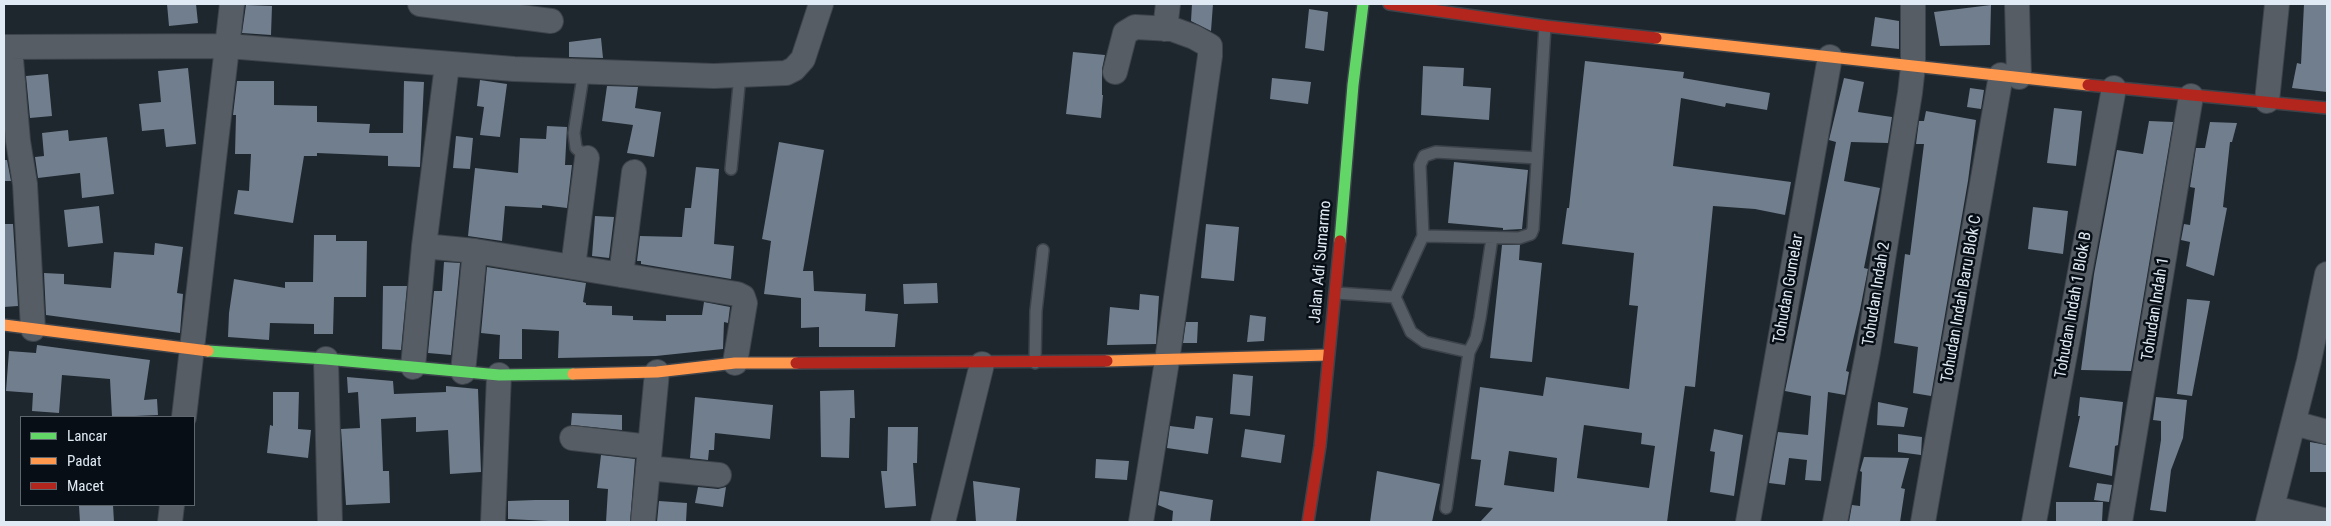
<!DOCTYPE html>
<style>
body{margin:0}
#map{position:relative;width:2331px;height:526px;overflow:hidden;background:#1e262e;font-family:"Roboto Condensed",sans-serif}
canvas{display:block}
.frame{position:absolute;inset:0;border:5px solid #e0eaf4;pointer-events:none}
.legend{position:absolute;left:20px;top:416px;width:175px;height:90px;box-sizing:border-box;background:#080e15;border:1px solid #5e666e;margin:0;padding:6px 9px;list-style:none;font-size:15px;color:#e0eaf4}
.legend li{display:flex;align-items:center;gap:10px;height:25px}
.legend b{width:25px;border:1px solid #5e666e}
</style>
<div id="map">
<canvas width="2331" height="526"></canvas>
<div class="frame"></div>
<ul class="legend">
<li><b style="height:6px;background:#63d668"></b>Lancar</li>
<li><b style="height:6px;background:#ff974d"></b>Padat</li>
<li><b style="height:6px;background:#b3261e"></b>Macet</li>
</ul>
</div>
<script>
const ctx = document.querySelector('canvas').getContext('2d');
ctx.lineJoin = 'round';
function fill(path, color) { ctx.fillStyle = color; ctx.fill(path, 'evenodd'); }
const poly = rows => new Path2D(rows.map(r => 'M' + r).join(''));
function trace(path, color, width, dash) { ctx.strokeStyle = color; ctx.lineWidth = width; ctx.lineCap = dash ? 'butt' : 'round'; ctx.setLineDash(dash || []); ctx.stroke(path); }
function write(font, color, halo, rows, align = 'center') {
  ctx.font = font + ' "Roboto Condensed",sans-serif'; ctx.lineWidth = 5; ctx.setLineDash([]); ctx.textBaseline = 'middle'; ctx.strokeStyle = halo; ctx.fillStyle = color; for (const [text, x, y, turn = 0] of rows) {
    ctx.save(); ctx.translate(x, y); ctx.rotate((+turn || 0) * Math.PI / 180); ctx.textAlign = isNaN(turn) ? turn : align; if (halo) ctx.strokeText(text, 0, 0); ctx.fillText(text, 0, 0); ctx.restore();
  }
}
fill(poly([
 [167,4,196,4,198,23,169,26],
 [1192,4,1213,4,1211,31,1191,21],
 [2304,4,2327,4,2327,92,2292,88,2297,63,2301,64],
 [246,5,272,6,271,35,242,33],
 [1991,5,1990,45,1940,46,1934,12],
 [1309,9,1328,12,1324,51,1305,48],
 [1875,17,1899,21,1899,49,1871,46],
 [601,38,603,58,569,57,569,42],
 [1073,52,1105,55,1102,69,1102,95,1103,95,1101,118,1066,114],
 [1585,61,1684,72,1683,78,1770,93,1767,110,1726,103,1725,107,1681,98,1673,166,1791,182,1785,215,1755,209,1713,206,1695,387,1685,386,1667,522,1480,522,1493,508,1475,506,1481,460,1471,459,1480,387,1543,396,1546,377,1629,389,1638,306,1629,305,1634,253,1562,244,1567,208,1569,208],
 [1584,425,1642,433,1641,444,1655,446,1649,488,1577,478],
 [1509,451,1557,458,1554,492,1504,485],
 [1423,66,1464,68,1463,86,1491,88,1489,120,1421,115],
 [188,68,196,144,166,147,164,129,142,131,139,104,161,102,158,71],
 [48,74,52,116,30,118,26,76],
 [1272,78,1311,82,1308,104,1270,99],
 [1844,78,1864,82,1858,112,1892,117,1888,143,1851,142,1844,181,1880,188,1864,268,1868,269,1860,310,1846,371,1849,372,1845,395,1828,392,1821,481,1805,480,1807,460,1789,458,1785,485,1769,483,1778,432,1808,435,1811,396,1785,391,1836,142,1829,140],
 [480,80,507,84,500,137,480,135,484,107,477,106],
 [237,81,274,81,274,105,317,106,317,122,370,124,369,133,403,133,404,81,424,82,420,167,388,166,388,156,317,153,317,156,304,156,293,223,234,214,238,190,249,191,251,154,235,154,236,115,233,115],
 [607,86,638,87,635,108,661,112,654,157,627,153,633,125,602,121],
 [1970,88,1984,90,1981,109,1967,107],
 [2054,108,2082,111,2076,166,2047,163],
 [1926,111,1976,120,1968,181,1931,396,1913,393,1918,347,1894,343,1905,254,1910,255,1924,144,1916,144,1919,121,1924,121],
 [2149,121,2173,122,2131,371,2081,370,2094,274,2117,150,2143,154],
 [2210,122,2237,123,2232,142,2230,142,2223,207,2227,208,2214,276,2186,266,2190,242,2181,240,2184,224,2190,225,2195,188,2190,187,2196,148,2205,148],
 [547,126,567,127,565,165,572,165,567,208,542,205,542,208,505,206,502,241,468,236,475,168,518,173,520,138,546,139],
 [68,130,69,141,107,137,114,194,82,198,80,173,38,178,35,157,44,156,42,133],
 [456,136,473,138,470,169,453,168],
 [779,142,824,150,803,271,813,271,814,291,866,294,865,311,898,314,895,347,819,347,819,327,801,328,801,298,764,294,771,241,762,239],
 [4,160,7,160,11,181,4,181],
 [1454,162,1528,170,1522,229,1503,230,1503,228,1448,223],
 [696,167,719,169,714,244,734,246,731,279,641,264,641,261,637,261,640,236,682,237,685,208,691,208],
 [99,206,103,243,68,247,64,210],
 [2033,207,2068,211,2063,254,2028,249],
 [595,216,614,217,609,258,592,256],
 [4,224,13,224,18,306,4,307],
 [1206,224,1239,227,1234,281,1201,278],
 [314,235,336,235,336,241,367,241,366,297,334,297,333,334,314,334,314,324,270,323,269,340,228,337,229,313,234,279,285,288,285,282,313,282],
 [155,243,183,247,177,293,183,294,180,333,46,315,44,273,64,274,64,284,111,288,114,252,154,255],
 [1502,245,1520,245,1519,260,1542,263,1532,362,1490,358],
 [444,262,460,263,451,355,428,353,434,291,442,291],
 [487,267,586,283,583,302,586,303,586,305,612,306,612,315,633,316,633,320,666,321,666,315,702,315,704,302,730,307,728,323,724,322,723,349,656,356,558,358,559,331,522,329,522,359,499,359,500,335,481,333],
 [937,283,938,303,904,304,903,284],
 [383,286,407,286,401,350,382,349],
 [1140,294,1159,296,1156,344,1107,345,1110,307,1139,310],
 [2187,299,2210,301,2192,396,2177,394],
 [1250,315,1266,317,1264,341,1247,342],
 [1186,322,1198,322,1197,343,1183,343],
 [37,345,150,360,144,400,157,399,158,415,112,417,110,379,62,375,59,413,32,411,33,393,6,391,9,351,36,353],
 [1233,374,1253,376,1250,416,1230,414],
 [347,377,393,381,394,394,446,392,446,386,478,389,481,472,450,474,448,430,416,432,416,417,381,419,383,471,389,471,390,503,346,505,341,429,360,428,358,392,348,393],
 [854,390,855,418,850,418,849,458,821,457,820,391],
 [273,392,299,392,298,429,311,430,308,458,267,453,270,425,273,426],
 [695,397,773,405,770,439,715,433,714,450,709,450,708,460,690,458],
 [2080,397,2123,402,2118,445,2115,446,2112,476,2069,467,2080,416,2078,416],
 [2156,397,2187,400,2183,438,2171,470,2166,512,2150,510,2161,440,2161,421,2153,420],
 [1878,402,1908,408,1904,427,1877,425],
 [572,413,622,415,622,430,571,425],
 [1196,416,1213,418,1208,454,1167,448,1170,426,1194,429],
 [888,427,918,427,917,463,913,463,916,506,885,508,881,471,887,471],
 [1245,429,1285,435,1281,463,1241,457],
 [1714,429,1743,435,1734,496,1710,492,1715,452,1710,451],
 [1898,434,1922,437,1921,455,1898,452],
 [2310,442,2327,445,2327,472,2310,472],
 [601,455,635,459,630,522,606,522,608,489,597,488],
 [1864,457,1909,458,1901,488,1905,489,1900,522,1849,522,1852,505,1860,506,1862,472,1860,471],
 [1096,459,1129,461,1127,480,1095,478],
 [1377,471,1440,484,1432,522,1370,522],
 [973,481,1020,488,1016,522,976,522],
 [2097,483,2112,485,2109,502,2094,500],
 [698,487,718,489,726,487,723,507,695,503],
 [1160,491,1213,500,1210,522,1172,522,1173,511,1158,505],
 [535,500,569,500,569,522,508,519,508,501],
 [659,501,687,503,686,522,657,522],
 [2056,502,2103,502,2102,522,2056,522],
 [113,505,114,522,80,522,79,506]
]), '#707e8d');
const lane = poly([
 [584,70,574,133,576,148,587,158],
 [731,169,740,75],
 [1423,236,1519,238,1531,234,1533,229,1545,26],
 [1336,293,1395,297,1411,332,1425,342,1469,352],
 [1395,297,1423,236,1420,165,1424,156,1436,152,1537,158],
 [1035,363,1036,311,1043,250],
 [1446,508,1469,352,1476,338,1480,318,1492,238]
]);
const street = poly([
 [420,4,551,21],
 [2017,4,2019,77],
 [1165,29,1168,4],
 [4,47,228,46,514,69,714,76,786,73,794,69,803,59,821,4],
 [10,47,18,141,25,184,33,329],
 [1115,72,1125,33,1135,27,1172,29,1194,37,1210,46,1210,56,1167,361,1141,522],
 [2267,101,2277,4],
 [424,246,475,251,737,294,743,297,745,303,735,363],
 [573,267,587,158],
 [621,275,634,172],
 [326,359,330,522],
 [413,367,424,246,447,65],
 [463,372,475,251],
 [184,417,232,4],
 [2294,423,2327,432],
 [572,438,650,447],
 [648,468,719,475],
 [2273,508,2327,521],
 [170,522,172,505],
 [493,522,499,375],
 [643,522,657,372],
 [943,522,982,364],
 [1748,522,1830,57],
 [1835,522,1868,352,1910,93,1913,66,1913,4],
 [1923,522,2001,75],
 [2034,522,2114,88],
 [2120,522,2191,96],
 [2268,522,2309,361,2327,274]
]);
const fast = poly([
 [1340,241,1353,85,1363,4],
 [208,351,326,359,499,375,573,374]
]);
const slow = poly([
 [1656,38,2088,85],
 [4,325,208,351],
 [1107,361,1328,355],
 [573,374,657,372,735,363,796,363]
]);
const jam = poly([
 [1389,4,1545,26,1656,38],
 [2088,85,2327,108],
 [796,363,1107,361],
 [1308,522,1320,446,1340,241]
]);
trace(lane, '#3d434a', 14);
trace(street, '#3d434a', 26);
trace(fast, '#3d434a', 14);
trace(slow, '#3d434a', 14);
trace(jam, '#3d434a', 14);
trace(lane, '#565d64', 11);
trace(street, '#565d64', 24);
trace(fast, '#63d668', 11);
trace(slow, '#ff974d', 11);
trace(jam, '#b3261e', 11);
write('16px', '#e0eaf4', '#080e15', [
 ["Jalan Adi Sumarmo",1321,262,-85],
 ["Tohudan Gumelar",1789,289,-80],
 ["Tohudan Indah 2",1877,294,-81],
 ["Tohudan Indah Baru Blok C",1962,299,-80],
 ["Tohudan Indah 1 Blok B",2074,305,-80],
 ["Tohudan Indah 1",2156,309,-81]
]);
</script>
